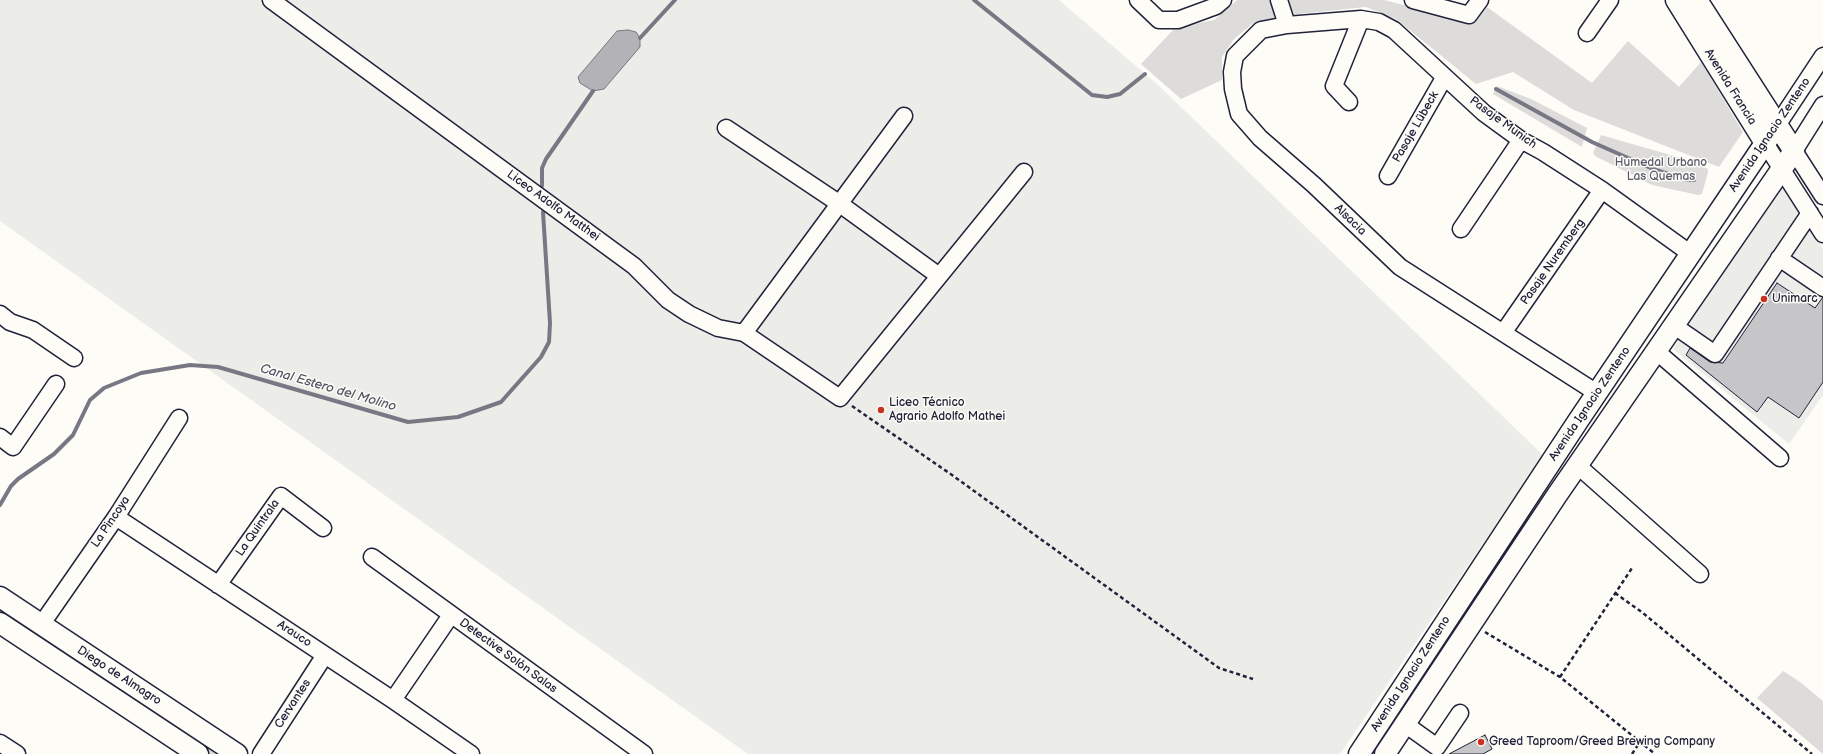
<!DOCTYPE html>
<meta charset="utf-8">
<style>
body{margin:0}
canvas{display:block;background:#fdfcf7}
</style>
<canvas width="1823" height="754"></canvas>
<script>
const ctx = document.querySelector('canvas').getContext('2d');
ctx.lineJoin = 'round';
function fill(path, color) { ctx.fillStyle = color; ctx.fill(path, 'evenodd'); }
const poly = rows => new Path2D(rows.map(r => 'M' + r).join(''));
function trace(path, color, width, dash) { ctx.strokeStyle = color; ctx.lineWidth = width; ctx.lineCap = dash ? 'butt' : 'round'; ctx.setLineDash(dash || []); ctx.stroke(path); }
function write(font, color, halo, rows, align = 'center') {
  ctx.font = font + ' "Balsamiq Sans",sans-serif'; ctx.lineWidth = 3; ctx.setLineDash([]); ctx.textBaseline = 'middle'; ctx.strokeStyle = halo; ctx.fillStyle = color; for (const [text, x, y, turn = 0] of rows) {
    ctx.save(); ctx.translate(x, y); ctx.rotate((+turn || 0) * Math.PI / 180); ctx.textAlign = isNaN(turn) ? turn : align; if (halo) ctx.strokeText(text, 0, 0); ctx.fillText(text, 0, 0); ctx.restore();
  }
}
fill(poly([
 [0,0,1059,0,1157,84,1543,455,1340,754,748,754,0,221],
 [1782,180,1823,249,1823,395,1789,444,1673,349]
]), '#ecece9');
fill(poly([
 [1237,0,1270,0,1275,18,1252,24,1234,39,1222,57,1222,80,1181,99,1141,64,1175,28,1214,20],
 [1286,0,1384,0,1474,23,1487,7,1592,83,1628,41,1679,87,1701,62,1743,132,1719,167,1574,110,1513,72,1476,84,1396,19,1366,7,1290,15],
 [1497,86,1531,99,1587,128,1582,147,1493,94],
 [1601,135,1681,158,1708,169,1708,172,1702,194,1698,195,1652,185,1595,156,1593,153],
 [0,606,222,754,209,754,0,616],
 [1783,671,1800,682,1823,701,1823,754,1757,698]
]), '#dddcdb');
const water = poly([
 [628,30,636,32,640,38,640,47,604,89,593,91,580,83,578,77,617,31,628,30]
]);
fill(water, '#b2b2b7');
trace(water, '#787885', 1);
trace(poly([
 [974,0,1092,95,1107,97,1120,94,1145,74],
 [640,38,675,0],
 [1496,89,1592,142,1653,169,1687,180,1694,180],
 [542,186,542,168,546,159,593,91],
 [0,505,11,486,18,479,54,454,73,435,90,400,104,388,141,373,190,365,218,367,408,422,458,417,501,402,541,357,549,342,550,323,543,212]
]), '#787885', 4);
const building = poly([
 [1777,283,1815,308,1823,297,1823,382,1799,418,1768,397,1757,412,1686,355,1690,348,1710,362,1723,363,1777,283],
 [1485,735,1492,749,1483,754,1449,754,1485,735]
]);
fill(building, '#c6c6c8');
trace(building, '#22223b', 1);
const minor = poly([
 [271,0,634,266,668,300,689,314,718,328,744,333,840,398,1024,172],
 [1138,0,1159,20,1178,20,1216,6,1223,0],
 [1279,0,1287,25,1261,30,1235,56,1232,72,1233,89,1239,114,1260,138,1314,185,1400,267,1597,393],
 [1413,0,1469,15,1480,0],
 [1287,25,1361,19,1379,22,1394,30,1484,113,1521,140,1543,152,1602,190,1691,254],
 [1587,33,1610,0],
 [1349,102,1334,86,1361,19],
 [1823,105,1794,151,1823,196],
 [1778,124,1823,56],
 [726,128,840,204,939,276],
 [1765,143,1823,234],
 [1388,176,1444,78],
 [1461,229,1521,140],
 [1779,258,1823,288],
 [0,314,10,322,33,330,74,358],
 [1673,325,1715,354,1810,213],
 [744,333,904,116],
 [1503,333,1602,190],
 [1656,351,1780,458],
 [0,437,13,447,56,384],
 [1577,465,1700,574],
 [116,517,393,700,471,754],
 [372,557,644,754],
 [218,585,281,496,323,528],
 [41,625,116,517,179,418],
 [393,700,451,615],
 [1405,724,1437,747,1460,713],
 [0,743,17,754],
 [261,754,325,655]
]);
const major = poly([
 [1676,0,1765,143],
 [0,597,237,754],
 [0,623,198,754],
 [1359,754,1578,421,1778,124],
 [1385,754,1557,495,1794,151,1697,0]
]);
trace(minor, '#22223b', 19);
trace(major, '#22223b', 23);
trace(poly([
 [852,406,952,475,1219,668,1253,679],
 [1615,593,1643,613,1812,754],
 [1485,632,1560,677,1655,754],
 [1560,677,1632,568],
 [1632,754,1640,742]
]), '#22223b', 2.5, [4, 3]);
trace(minor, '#fdfcf7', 16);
trace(major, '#fdfcf7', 20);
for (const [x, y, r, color] of [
 [1764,299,4,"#c8321e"],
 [881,410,4,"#c8321e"],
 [1481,742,4,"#c8321e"]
]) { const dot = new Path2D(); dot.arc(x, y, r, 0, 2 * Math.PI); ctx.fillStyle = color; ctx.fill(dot); trace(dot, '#fdfcf7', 1.5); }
write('12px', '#22223b', '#fdfcf7', [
 ["Avenida Francia",1730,87,58],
 ["Pasaje Munich",1503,123,36],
 ["Pasaje Lübeck",1416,127,-60],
 ["Avenida Ignacio Zenteno",1770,135,-56],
 ["Liceo Adolfo Matthei",553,206,36],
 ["Alsacia",1350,220,44],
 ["Pasaje Nuremberg",1553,262,-55],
 ["Avenida Ignacio Zenteno",1590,404,-56],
 ["La Pincoya",111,522,-56],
 ["La Quintrala",258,528,-55],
 ["Arauco",294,634,33],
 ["Detective Solón Salas",508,656,36],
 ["Avenida Ignacio Zenteno",1411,674,-57],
 ["Diego de Almagro",119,676,33],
 ["Cervantes",293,704,-57]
]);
write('12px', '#5a5a6b', '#fdfcf7', [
 ["Humedal Urbano",1661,163],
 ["Las Quemas",1661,177]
]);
write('12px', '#22223b', '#fdfcf7', [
 ["Unimarc",1772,299],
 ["Liceo Técnico",889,403],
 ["Agrario Adolfo Mathei",889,417],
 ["Greed Taproom/Greed Brewing Company",1489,742]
], 'left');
write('italic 13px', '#545466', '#fdfcf7', [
 ["Canal Estero del Molino",328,388,16]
]);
</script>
